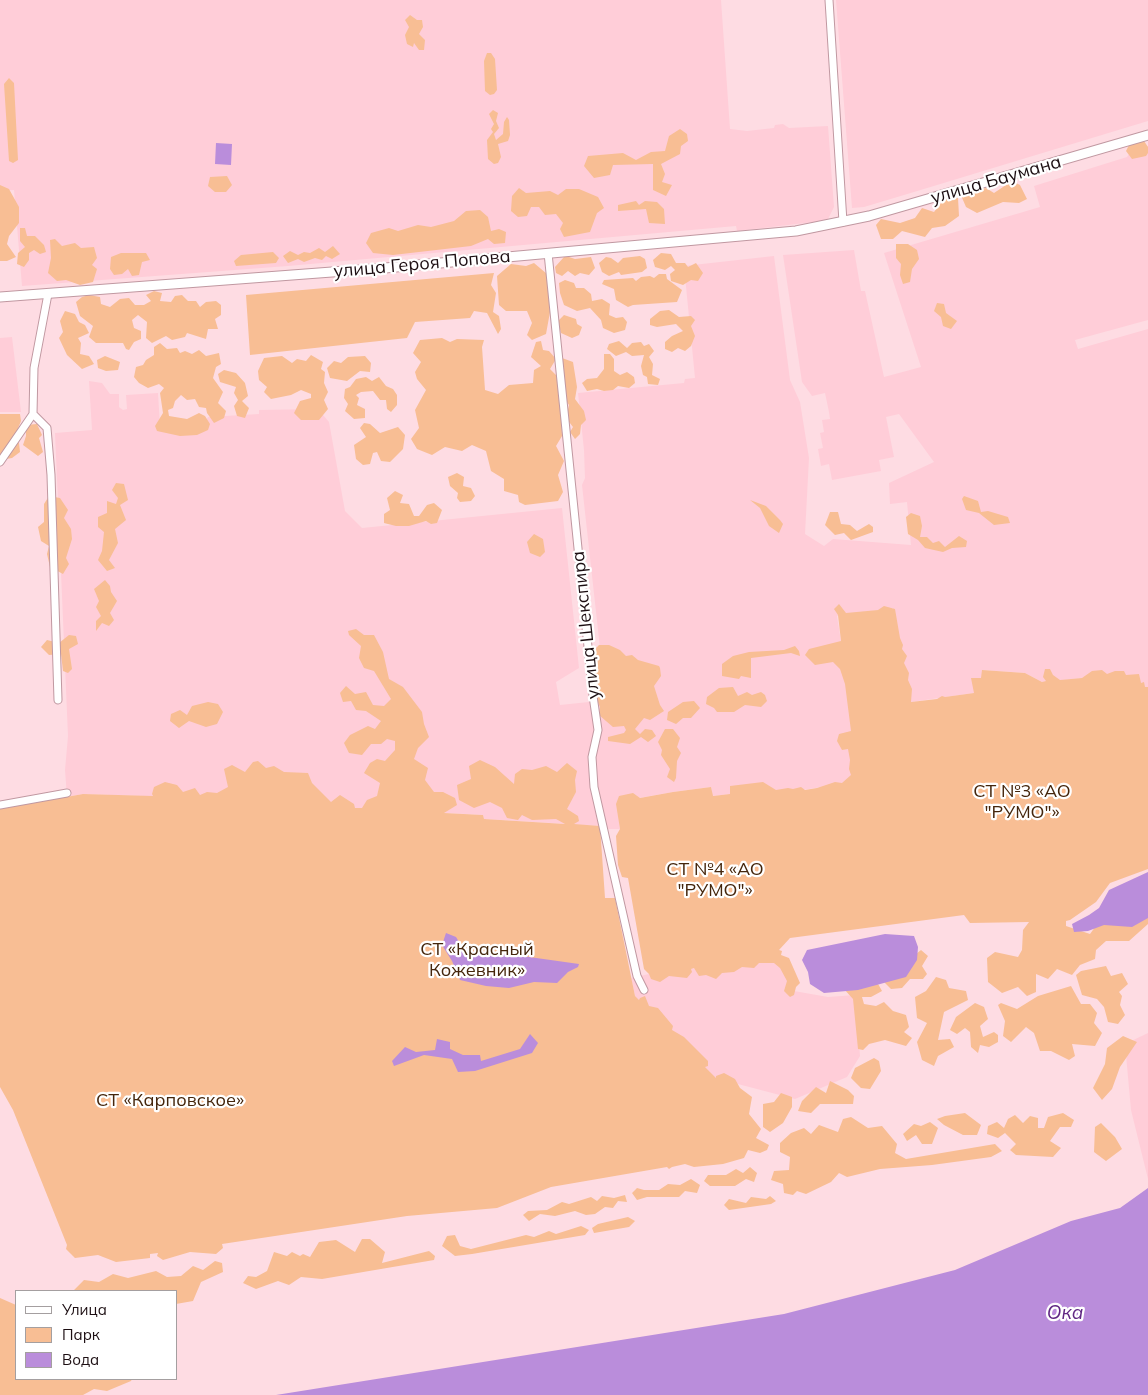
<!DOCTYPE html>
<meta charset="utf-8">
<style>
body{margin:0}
#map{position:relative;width:1148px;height:1395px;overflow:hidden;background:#fedce3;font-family:Mulish,sans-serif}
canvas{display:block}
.legend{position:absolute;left:15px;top:1290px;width:162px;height:90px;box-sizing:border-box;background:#fff;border:1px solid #a49fa0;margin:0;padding:6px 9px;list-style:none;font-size:15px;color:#1c0e12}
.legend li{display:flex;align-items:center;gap:10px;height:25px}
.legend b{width:25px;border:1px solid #a49fa0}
</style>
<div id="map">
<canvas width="1148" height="1395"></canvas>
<ul class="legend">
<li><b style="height:6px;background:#fff"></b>Улица</li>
<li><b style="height:14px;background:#f8be94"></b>Парк</li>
<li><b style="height:14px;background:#ba8ddb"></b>Вода</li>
</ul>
</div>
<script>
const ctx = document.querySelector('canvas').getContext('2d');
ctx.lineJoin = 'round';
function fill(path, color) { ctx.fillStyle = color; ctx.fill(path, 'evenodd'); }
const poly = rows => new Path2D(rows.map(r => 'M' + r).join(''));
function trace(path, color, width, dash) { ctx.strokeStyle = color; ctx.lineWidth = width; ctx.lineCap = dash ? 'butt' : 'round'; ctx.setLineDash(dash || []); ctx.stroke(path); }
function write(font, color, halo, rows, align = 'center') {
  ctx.font = font + ' Mulish,sans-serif'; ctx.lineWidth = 4.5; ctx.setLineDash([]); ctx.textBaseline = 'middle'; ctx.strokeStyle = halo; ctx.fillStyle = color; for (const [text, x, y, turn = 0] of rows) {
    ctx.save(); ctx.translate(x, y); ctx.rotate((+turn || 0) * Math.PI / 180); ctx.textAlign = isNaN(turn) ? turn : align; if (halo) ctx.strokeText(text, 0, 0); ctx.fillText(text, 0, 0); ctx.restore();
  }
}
fill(poly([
 [0,0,721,0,730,129,747,131,774,128,775,125,783,124,789,128,828,126,834,207,828,219,822,221,737,231,736,226,288,266,22,286,14,190,0,191],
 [836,0,1148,0,1148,121,914,192,864,207,852,208],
 [1148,146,1148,320,1075,340,1078,349,1148,329,1148,687,1145,687,1141,683,1124,675,1112,675,1042,682,1025,673,982,670,982,678,974,693,911,702,893,608,837,616,863,781,775,794,730,787,731,794,712,796,711,787,673,792,617,802,620,829,609,829,600,826,484,819,483,815,143,796,83,794,67,797,65,770,68,736,55,433,92,430,89,381,102,383,110,394,119,394,119,407,123,410,127,409,126,395,158,393,160,426,204,424,208,417,259,414,259,410,318,409,329,422,345,511,362,528,562,508,579,668,556,682,560,705,608,700,600,648,582,485,585,478,584,450,578,393,684,383,685,379,695,378,684,266,774,256,790,380,800,402,809,458,805,534,824,546,833,539,911,545,907,502,890,504,889,483,934,462,899,414,886,417,894,457,879,460,881,471,832,480,829,464,821,466,818,449,823,448,820,433,824,432,822,420,830,419,829,412,825,393,812,396,802,382,783,255,854,250,861,291,865,291,884,377,921,367,884,253,1040,207,1034,186,1127,157,1131,151],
 [12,337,21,412,0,412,0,338],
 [772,958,784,960,794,991,828,997,855,995,860,1056,847,1077,795,1099,715,1078,635,996,631,978,649,974],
 [1148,1033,1148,1179,1131,1110,1125,1044]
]), '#ffcdd8');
fill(poly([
 [410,15,417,20,422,20,423,27,419,34,425,40,424,50,419,50,414,43,413,47,407,44,405,35,409,27,405,20],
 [487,53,491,53,495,59,497,90,494,94,490,95,485,91,484,61],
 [9,78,14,83,18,160,13,163,9,161,4,84],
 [493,110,498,113,496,121,499,128,494,134,496,140,503,134,504,122,507,117,509,120,510,135,508,141,498,144,501,157,498,163,494,164,488,159,487,140,493,132,491,129,494,124,489,114],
 [680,129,687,134,688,141,681,146,680,154,661,164,665,174,662,182,672,185,666,196,653,190,653,164,613,165,610,175,594,178,584,166,588,156,623,153,636,160,651,152,665,151,669,136],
 [1144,141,1148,147,1148,153,1146,156,1132,159,1126,151,1130,143],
 [227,176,232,185,226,192,215,192,208,186,210,177],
 [1012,181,1020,185,1027,199,1019,203,1003,202,977,213,966,207,960,193,970,193,986,188,994,193],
 [0,185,9,189,19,207,19,223,9,236,7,244,16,257,7,261,0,261],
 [519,188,526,193,550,191,558,195,566,189,579,189,598,197,604,208,597,213,590,232,564,237,560,229,563,223,556,214,545,215,539,207,531,207,527,216,518,217,511,211,512,196],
 [958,198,959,216,945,226,932,228,925,237,902,231,893,239,881,239,876,225,881,219,900,223,915,218,922,208,934,212,944,199],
 [636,201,639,205,645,201,657,202,664,209,665,224,649,223,646,209,618,211,618,205],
 [480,210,488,217,491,231,499,229,506,232,505,243,494,244,488,239,471,246,393,255,373,253,366,243,371,233,389,228,398,231,418,225,431,227,454,221,466,211],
 [20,228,25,228,27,236,35,236,44,245,46,252,40,254,34,250,29,253,29,260,24,267,17,264,18,253,25,247,20,241],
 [55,239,62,246,75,243,81,248,94,247,97,258,92,265,97,269,93,282,80,285,66,280,57,281,48,273,51,258,50,240],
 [896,244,908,244,917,250,919,259,912,269,910,282,903,284,900,275,901,264,896,258],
 [333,246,340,254,332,259,326,256,322,260,315,258,304,262,298,259,288,263,283,256,290,251,298,255,304,252,310,253,319,248,325,252],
 [273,252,279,258,276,263,236,266,234,261,241,255],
 [121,253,146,253,150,260,142,262,139,275,132,276,128,269,122,274,114,275,110,269,111,257],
 [661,253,671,254,676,263,685,263,688,267,696,263,703,273,698,281,691,280,683,285,671,281,670,274,675,270,671,266,665,270,655,267,653,260],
 [640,256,645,259,647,268,642,272,621,275,619,272,609,276,602,272,599,263,606,257,611,258,618,263,623,258],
 [564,257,569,257,575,259,591,257,595,268,589,275,580,273,575,276,568,271,562,276,556,273,555,267],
 [534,263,547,274,550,312,546,334,532,340,527,335,532,323,527,311,506,311,499,305,497,276,511,264,526,266],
 [494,273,491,285,496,293,493,312,499,316,501,329,498,334,487,313,474,311,470,318,415,322,407,338,250,355,246,295],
 [659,274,666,274,667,279,682,290,677,302,633,305,628,307,616,300,614,289,602,284,604,280,633,278,636,281,641,277,650,276,654,278],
 [565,280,574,283,576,288,584,288,591,294,592,301,602,299,610,304,609,315,616,318,623,317,627,322,625,330,614,333,603,328,601,320,590,308,577,311,564,305,560,293,559,283],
 [154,291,162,293,160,301,171,302,175,296,182,295,188,301,196,301,200,307,206,302,216,301,221,305,221,315,215,319,218,329,208,329,206,339,187,333,185,337,172,340,166,336,152,343,146,338,147,322,138,315,132,320,134,328,141,331,141,339,134,342,129,350,126,349,123,343,96,343,89,337,93,326,80,316,76,302,82,297,89,295,100,297,101,304,110,307,120,299,129,298,135,305,144,305,151,301,146,295],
 [937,303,944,304,946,313,957,321,951,329,943,326,941,317,934,311],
 [669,310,679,317,691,316,695,320,691,326,695,336,691,346,685,351,678,348,672,352,665,349,665,342,672,336,683,331,676,324,657,327,650,325,650,319,660,311],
 [65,311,75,314,79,322,85,325,89,333,78,338,81,343,80,354,89,356,94,364,82,369,67,355,59,338,63,332,60,321],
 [564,315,576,319,577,324,582,327,579,335,572,338,561,333,558,321],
 [442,338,450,342,457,339,484,340,482,347,485,390,498,394,509,385,533,383,534,370,541,366,531,357,536,342,541,341,543,350,549,351,556,359,550,369,557,376,561,407,562,436,556,446,564,461,558,475,563,492,558,501,525,505,519,502,518,495,504,491,504,479,491,471,486,451,472,445,462,451,445,447,432,455,417,449,411,439,419,428,415,410,426,390,417,379,415,372,421,362,413,353,420,340],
 [619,341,627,348,632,343,641,342,644,346,649,344,654,351,649,357,653,364,652,375,660,379,658,385,648,384,647,377,643,375,641,366,644,355,632,356,626,352,616,356,607,349,609,344],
 [160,343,167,349,177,348,180,353,185,351,192,354,199,350,206,356,219,353,221,364,216,367,213,378,223,392,218,403,226,411,224,418,214,423,207,413,206,408,199,407,195,399,187,400,181,395,175,401,173,408,168,410,169,416,187,419,199,413,205,416,210,424,208,430,197,435,180,436,157,431,155,426,163,413,160,393,164,388,159,384,148,388,139,383,134,377,136,367,143,365,146,360,154,355,154,347],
 [604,354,610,354,614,359,614,371,620,375,627,372,634,377,635,383,629,388,618,386,613,390,604,391,597,389,587,391,582,383,587,379,597,378,604,369],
 [311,355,323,362,321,369,325,372,324,383,328,392,324,400,328,409,319,420,301,420,294,413,300,401,311,398,311,394,301,390,291,395,271,399,264,392,267,387,259,380,258,371,264,358,282,356,292,363,297,359,306,361],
 [105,356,120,362,118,370,106,371,98,368,97,360],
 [365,356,371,363,370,372,360,371,347,381,330,378,327,368,334,361,341,363,348,357],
 [562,358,573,362,577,387,575,399,584,411,586,420,581,425,580,434,575,439,570,432,573,427,566,418,569,405,564,398],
 [224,370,236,373,245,383,248,396,242,401,249,408,245,418,237,416,234,406,238,400,234,393,236,387,220,382,218,374],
 [366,377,372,381,379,377,386,386,393,389,397,395,397,405,391,412,387,409,386,400,380,400,373,391,361,392,356,395,359,398,357,405,365,409,365,418,354,419,345,411,348,404,344,398,345,389,350,387,356,379],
 [0,414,20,414,21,421,14,438,19,443,20,452,12,458,0,460],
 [364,423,370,424,380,433,398,427,405,435,403,449,390,462,381,461,377,452,373,453,370,464,363,465,356,459,354,445,366,437,360,428],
 [37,424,42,435,39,438,43,452,38,456,23,445,26,436,26,425],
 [457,473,464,477,463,486,471,488,475,496,471,501,460,502,457,498,458,493,450,486,448,477],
 [116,483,124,484,128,500,120,505,126,520,115,529,118,543,109,560,115,568,107,571,98,560,102,551,104,532,98,527,98,517,107,513,107,501,116,504,118,498,112,490],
 [395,491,403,495,400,503,409,504,414,516,419,516,427,505,434,503,442,510,437,523,431,524,426,521,409,526,396,526,384,523,384,514,390,510,387,498],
 [49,496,60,498,68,510,64,518,71,529,72,539,66,558,69,564,63,574,50,567,47,554,49,546,41,541,38,527,44,522,44,504],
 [964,496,978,501,981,512,988,511,1008,517,1010,523,994,525,979,513,966,510,962,499],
 [750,500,766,506,780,520,783,524,779,533,769,526,760,508],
 [830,512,838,512,841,524,850,525,857,531,869,524,873,527,873,532,851,540,844,533,835,535,825,525],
 [911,513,920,516,922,526,920,537,927,537,933,543,939,541,945,547,959,536,967,541,966,547,952,548,943,552,925,548,918,540,908,534,906,517],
 [534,534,543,539,545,552,540,557,530,553,527,542],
 [105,580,110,586,111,592,117,601,110,613,114,620,109,626,102,623,96,631,96,621,101,616,96,607,99,601,94,589],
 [839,604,846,613,878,610,884,606,895,609,900,638,903,645,902,649,907,656,904,663,909,673,908,680,912,689,911,702,937,699,942,696,945,697,974,693,971,678,981,678,982,670,1025,673,1042,682,1046,681,1043,677,1045,669,1050,669,1053,675,1060,680,1082,678,1092,671,1102,670,1107,674,1115,671,1124,671,1126,675,1139,674,1141,683,1144,682,1145,687,1148,687,1148,869,1110,883,1096,902,1070,920,1066,921,1066,926,1090,934,1098,923,1148,916,1148,924,1129,941,1106,941,1096,950,1095,959,1080,965,1072,975,1057,969,1048,979,1036,974,1036,992,1027,996,1018,987,1002,993,988,982,987,958,995,952,1018,957,1022,950,1023,930,1029,922,970,923,964,915,790,938,779,950,782,951,781,955,789,958,800,983,796,987,794,995,790,997,784,991,787,981,780,968,774,963,759,963,754,968,742,967,734,972,722,973,716,979,706,975,699,976,694,968,691,969,692,972,687,978,669,976,660,982,651,979,649,974,644,969,628,878,622,877,618,865,616,836,620,829,616,804,619,796,633,793,640,798,673,792,711,787,713,796,730,794,730,786,763,782,776,790,788,788,793,789,801,787,805,790,817,788,835,782,842,783,851,775,849,769,850,760,848,749,842,750,837,741,839,734,851,731,845,684,840,669,833,662,815,665,805,655,809,649,841,641,838,615,834,609],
 [356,629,364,635,374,635,383,652,389,679,403,687,422,712,424,724,429,737,418,748,414,759,428,768,425,780,434,792,443,792,455,798,457,805,444,813,483,815,484,819,565,824,556,819,532,820,522,815,518,820,507,818,502,808,490,802,474,808,459,800,457,785,471,779,469,766,480,760,495,767,514,784,515,774,522,769,532,770,546,766,557,772,567,763,577,771,575,780,576,792,567,809,578,816,579,821,574,824,600,826,605,898,615,898,635,996,639,1000,640,998,645,996,649,1006,658,1008,673,1026,672,1030,684,1037,708,1061,708,1066,705,1067,716,1078,716,1076,724,1073,735,1079,740,1088,752,1097,749,1114,761,1129,756,1138,769,1145,767,1150,760,1153,748,1150,744,1158,723,1164,694,1167,685,1164,672,1167,669,1169,667,1167,551,1187,497,1208,407,1216,222,1244,223,1248,216,1254,190,1252,163,1260,157,1256,158,1253,150,1254,150,1258,116,1262,98,1255,75,1258,66,1249,67,1245,13,1110,0,1087,0,809,83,794,153,796,152,794,154,787,165,782,177,785,183,792,195,788,200,795,207,792,217,793,228,787,224,769,232,765,245,772,253,762,258,761,266,768,274,766,284,772,308,773,312,783,331,802,340,795,354,804,355,808,362,808,367,800,377,796,380,783,364,773,370,763,377,759,385,761,395,750,395,741,387,739,381,744,371,744,362,755,349,753,344,743,350,735,368,726,375,729,381,721,366,711,356,710,351,701,343,702,340,693,346,686,355,694,366,692,373,705,384,706,391,699,374,671,364,668,359,658,361,646,349,635,348,631],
 [69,635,76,636,78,644,69,649,72,669,68,673,63,671,61,654,49,655,41,647,47,640,59,643],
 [599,645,609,645,620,650,626,656,632,655,638,660,659,666,660,668,661,676,654,686,660,705,664,711,650,720,644,718,635,729,640,734,645,729,652,730,656,736,648,742,641,737,630,744,608,741,608,737,624,733,626,730,624,726,613,727,599,715,600,707,596,698,598,684,593,674,593,651],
 [795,646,799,651,800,656,791,653,751,658,751,678,741,676,739,679,722,676,722,664,733,656,749,652,784,650],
 [733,687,738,696,747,692,752,695,761,692,765,695,767,701,761,707,745,705,734,712,717,712,714,708,706,704,707,697,719,688],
 [694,701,700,708,691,718,683,718,676,724,667,720,668,712,683,702],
 [208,702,218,704,223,712,217,724,206,727,189,721,179,728,170,721,171,714,180,710,187,715,192,706],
 [665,729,673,729,680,738,677,747,681,753,677,761,676,778,674,782,667,777,670,769,661,755,662,750,658,742],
 [921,950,928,956,922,966,927,974,923,979,910,979,902,988,891,989,883,981],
 [1106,966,1111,976,1122,973,1128,984,1119,992,1122,996,1120,1005,1125,1015,1118,1024,1108,1022,1104,1007,1097,999,1082,995,1076,975,1081,971],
 [936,977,946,980,949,988,966,991,968,1000,944,1012,938,1040,950,1039,954,1047,938,1056,934,1066,922,1060,917,1042,927,1023,917,1018,915,997,926,991],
 [877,982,882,991,871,997,862,997,864,1004,876,1006,884,1002,893,1011,906,1015,909,1027,904,1032,912,1038,906,1046,885,1040,869,1044,863,1050,858,1049,853,999,844,989],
 [1071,986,1081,1004,1090,1004,1097,1013,1094,1023,1102,1033,1095,1046,1072,1044,1075,1056,1069,1060,1051,1051,1040,1051,1034,1033,1026,1027,1011,1042,1003,1036,1005,1021,998,1005,1001,1003,1017,1009,1038,996],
 [975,1003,984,1007,988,1019,980,1026,983,1037,994,1032,998,1035,998,1042,989,1047,980,1045,978,1053,971,1047,970,1032,965,1028,957,1034,950,1030,956,1017],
 [1123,1036,1137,1042,1120,1067,1112,1089,1102,1100,1093,1088,1105,1064,1107,1048],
 [874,1058,879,1061,881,1071,870,1089,861,1088,851,1078,855,1068],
 [830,1081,848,1090,854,1096,853,1104,820,1104,811,1113,798,1111,802,1101,816,1087,826,1093],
 [781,1093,792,1097,792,1107,783,1123,770,1132,763,1127,763,1104,774,1102],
 [965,1113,981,1125,977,1135,963,1135,944,1125,937,1119,945,1116],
 [1063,1113,1074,1120,1071,1127,1060,1127,1050,1141,1061,1148,1053,1157,1016,1155,1010,1150,1016,1144,1005,1133,998,1138,987,1134,988,1126,997,1122,1004,1128,1008,1119,1015,1115,1023,1123,1030,1116,1038,1118,1038,1128,1044,1128,1048,1117],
 [851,1117,868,1128,882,1126,897,1144,895,1153,906,1159,995,1144,1002,1151,991,1157,932,1165,880,1169,847,1177,839,1173,831,1182,806,1194,797,1191,793,1195,784,1193,783,1184,771,1180,774,1171,789,1170,790,1157,780,1152,780,1143,791,1133,804,1128,811,1134,819,1125,838,1132,843,1119],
 [930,1122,938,1128,932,1144,922,1144,916,1135,907,1141,903,1134,914,1124,921,1126],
 [1101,1123,1115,1137,1122,1149,1106,1161,1094,1152,1095,1127],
 [750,1167,757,1173,754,1182,746,1179,735,1186,710,1186,704,1181,708,1175,726,1175,736,1169,743,1173],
 [691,1179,700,1185,697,1193,685,1191,679,1197,647,1197,637,1200,632,1193,637,1188,644,1190,659,1190,668,1184,680,1185],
 [625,1195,627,1202,618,1201,613,1208,605,1207,595,1214,586,1215,575,1211,555,1216,540,1214,529,1221,523,1215,528,1211,547,1210,562,1202,569,1204,591,1197,597,1201,602,1196,614,1198],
 [770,1196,776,1201,771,1204,729,1210,724,1205,729,1199,746,1203,751,1197,766,1199],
 [628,1217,635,1221,629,1227,594,1233,592,1228,598,1224],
 [581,1226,589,1230,585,1235,472,1254,455,1256,442,1246,447,1236,455,1235,460,1246,471,1249,526,1235,534,1237,549,1231,556,1234],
 [362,1239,370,1239,385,1252,382,1263,429,1251,435,1256,434,1260,322,1279,301,1277,289,1285,278,1281,256,1289,243,1283,248,1276,256,1277,267,1271,274,1252,287,1256,292,1252,300,1256,303,1254,310,1257,319,1242,336,1240,355,1252],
 [215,1261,222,1263,223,1272,201,1282,193,1301,176,1304,176,1291,73,1291,84,1280,99,1282,113,1274,128,1278,156,1271,167,1277,181,1276,193,1266,203,1270],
 [0,1298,16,1305,16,1379,132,1379,131,1381,107,1391,94,1389,83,1395,0,1395]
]), '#f8be94');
fill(poly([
 [216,143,232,144,231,165,215,164],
 [1148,872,1148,918,1132,927,1104,925,1088,931,1074,932,1072,924,1089,915,1099,908,1109,890],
 [446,933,456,937,465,952,515,955,579,964,578,967,568,972,557,983,534,982,509,988,486,986,460,980,452,961,442,945],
 [885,934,914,936,918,947,917,960,906,977,858,990,824,993,810,984,808,972,802,960,807,950],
 [530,1034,538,1043,532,1053,475,1071,458,1072,452,1059,424,1055,394,1066,392,1061,405,1047,416,1052,435,1050,437,1039,450,1042,450,1049,463,1055,480,1055,481,1061,520,1049],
 [1148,1188,1148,1395,276,1395,784,1314,955,1270,1071,1221,1120,1208]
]), '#ba8ddb');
const minor = poly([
 [829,0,843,222],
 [548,253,593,696,598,730,592,757,594,787,637,976,644,990],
 [33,414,47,428,51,475,58,700],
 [0,462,33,414,34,368,48,294],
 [0,805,67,793]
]);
const tertiary = poly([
 [0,297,385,268,796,231,869,216,1148,135]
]);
trace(minor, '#c098a1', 9);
trace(tertiary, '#c098a1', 11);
trace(minor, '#fff', 7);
trace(tertiary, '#fff', 9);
write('18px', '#1c0e12', '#fff', [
 ["улица Баумана",996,180,-16],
 ["улица Героя Попова",422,264,-5],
 ["улица Шекспира",586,625,-96]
]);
write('18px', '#45260c', '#fff', [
 ["СТ №3 «АО",1022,792],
 ["\"РУМО\"»",1022,813],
 ["СТ №4 «АО",715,870],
 ["\"РУМО\"»",715,891],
 ["СТ «Красный",477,950],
 ["Кожевник»",477,971],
 ["СТ «Карповское»",170,1101]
]);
write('italic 19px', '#602783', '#fff', [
 ["Ока",1065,1313]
]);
</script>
